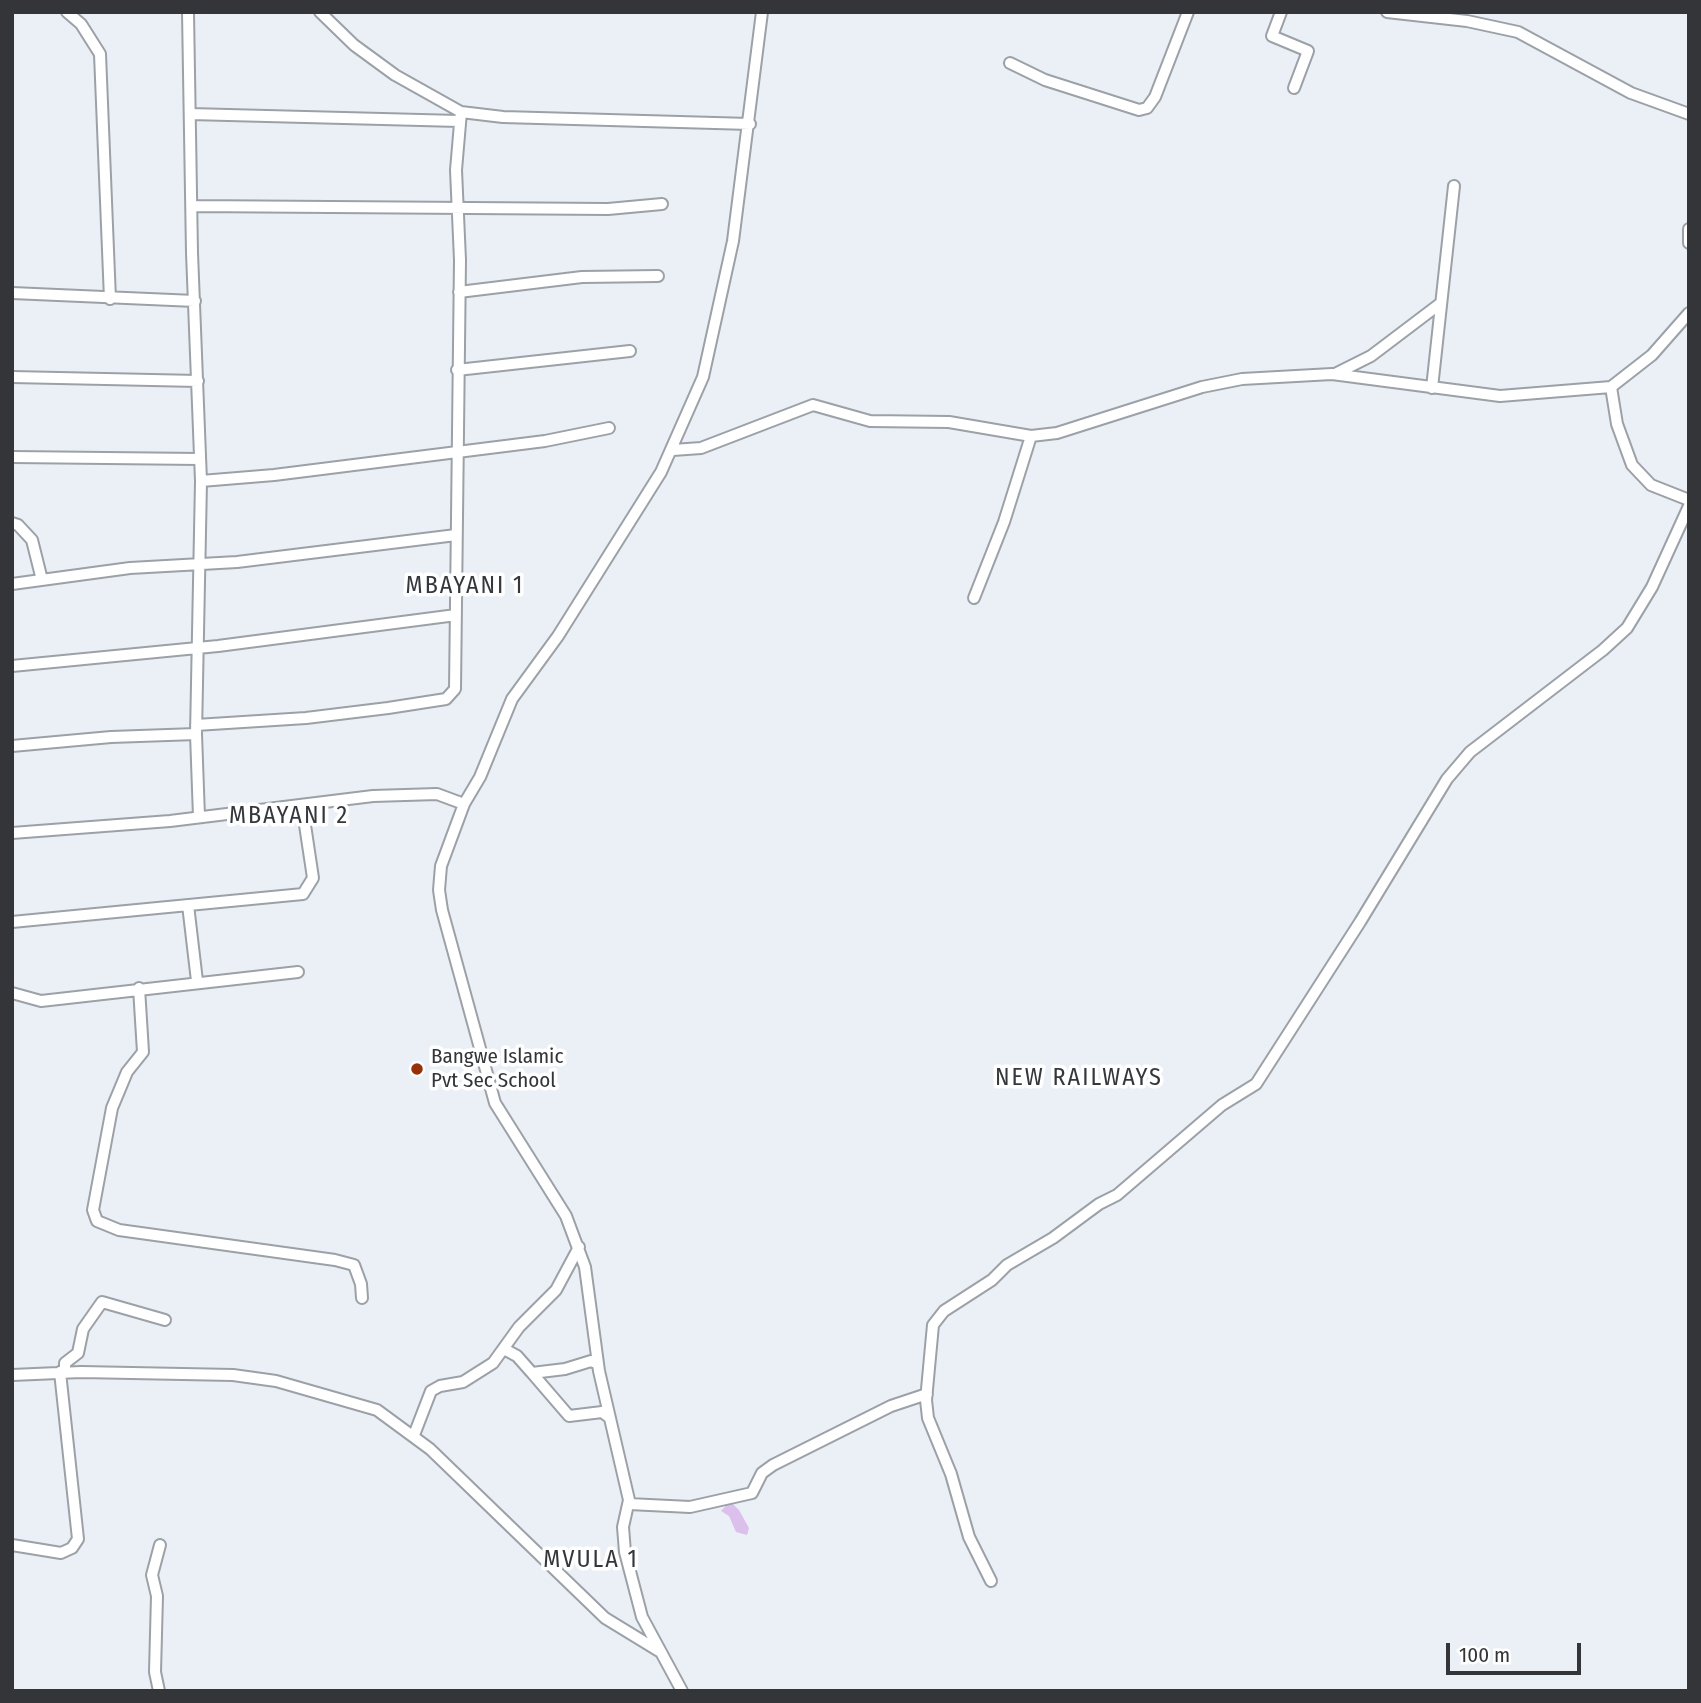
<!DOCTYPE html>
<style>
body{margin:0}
#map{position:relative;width:1701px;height:1703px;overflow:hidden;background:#ebf0f7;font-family:"Fira Sans Condensed",sans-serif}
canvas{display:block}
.frame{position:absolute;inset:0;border:14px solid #333538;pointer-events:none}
.scale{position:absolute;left:1446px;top:1643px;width:135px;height:32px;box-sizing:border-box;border:4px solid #333538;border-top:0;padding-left:9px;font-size:21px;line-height:24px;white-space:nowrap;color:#333538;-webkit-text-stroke:5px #fff;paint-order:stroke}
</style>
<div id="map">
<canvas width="1701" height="1703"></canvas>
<div class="frame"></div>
<div class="scale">100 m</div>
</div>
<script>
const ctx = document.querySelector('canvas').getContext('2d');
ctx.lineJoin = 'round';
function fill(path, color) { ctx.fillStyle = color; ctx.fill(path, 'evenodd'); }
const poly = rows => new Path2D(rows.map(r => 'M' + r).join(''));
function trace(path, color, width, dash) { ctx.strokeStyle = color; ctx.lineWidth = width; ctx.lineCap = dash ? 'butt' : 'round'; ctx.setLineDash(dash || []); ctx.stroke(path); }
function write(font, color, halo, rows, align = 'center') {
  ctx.font = font + ' "Fira Sans Condensed",sans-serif'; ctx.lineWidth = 7; ctx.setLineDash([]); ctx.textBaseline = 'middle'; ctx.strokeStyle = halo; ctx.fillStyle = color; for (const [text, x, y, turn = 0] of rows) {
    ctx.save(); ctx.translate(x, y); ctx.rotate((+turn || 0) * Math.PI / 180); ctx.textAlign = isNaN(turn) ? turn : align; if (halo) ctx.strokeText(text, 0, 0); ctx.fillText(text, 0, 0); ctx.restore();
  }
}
fill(poly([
 [730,1501,739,1510,749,1528,747,1535,736,1532,729,1516,721,1511]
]), '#dbc0ec');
const minor = poly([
 [67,12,81,24,100,54,110,299],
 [188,12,192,253,201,481,196,734,199,817],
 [320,12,354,45,395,75,461,112,503,117,750,124],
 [1281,12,1272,36,1308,51,1294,88],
 [1387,12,1467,21,1518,32,1631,93,1689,114],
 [1010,63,1045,80,1139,110,1147,108,1155,97,1188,12],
 [190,114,459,121],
 [192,206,608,209,662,204],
 [1689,229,1689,243],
 [459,292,582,277,658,276],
 [12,293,195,301],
 [457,370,630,351],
 [1337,373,1371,356,1441,303],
 [12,377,198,381],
 [1611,387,1617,424,1632,465,1651,485,1689,500],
 [1432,388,1454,186],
 [673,450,701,448,813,405,870,421,949,422,1031,436,1057,433,1202,387,1242,379,1332,374,1500,396,1611,387,1652,355,1689,313],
 [12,457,200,459],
 [201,481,274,475,545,441,609,428],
 [12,523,18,525,32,540,42,580],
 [12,584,130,568,237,562,456,535],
 [974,598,1004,522,1031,436],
 [12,666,218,646,456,615],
 [196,725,306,718,388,708,446,699,455,689,460,260,456,170,461,112],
 [12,746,111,737,196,734],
 [12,833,170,821,373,796,437,794,464,804],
 [188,905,197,981],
 [12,922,303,894,313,878,302,805],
 [139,988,143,1052,127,1072,112,1108,93,1210,97,1221,119,1230,335,1260,354,1265,361,1284,362,1298],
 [12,993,41,1001,298,972],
 [504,1349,517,1356,532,1373,565,1369,591,1361,598,1364],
 [65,1372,65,1363,78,1353,83,1329,102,1302,165,1320],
 [532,1373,569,1416,602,1412,610,1418],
 [12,1375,81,1372,233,1375,276,1381,377,1410,430,1449,605,1618,659,1651],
 [414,1435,431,1391,440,1386,463,1382,493,1363,519,1327,556,1290,579,1247],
 [629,1504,690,1507,752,1493,762,1473,773,1465,891,1406,927,1394],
 [12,1545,61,1553,72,1548,78,1539,60,1372],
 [991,1581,969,1537,951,1474,928,1418,926,1400,933,1325,944,1311,992,1280,1007,1265,1053,1238,1099,1204,1117,1195,1222,1105,1256,1084,1360,922,1447,779,1470,752,1603,650,1627,628,1652,587,1689,506],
 [159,1691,155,1672,157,1596,152,1575,160,1545],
 [682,1691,642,1617,625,1552,623,1527,629,1500,599,1371,585,1267,566,1216,495,1103,442,910,439,890,441,866,464,804,480,777,512,699,558,636,661,472,703,377,733,241,762,12]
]);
trace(minor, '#9ca1a7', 14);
trace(minor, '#fff', 10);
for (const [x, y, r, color] of [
 [417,1069,7,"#973109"]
]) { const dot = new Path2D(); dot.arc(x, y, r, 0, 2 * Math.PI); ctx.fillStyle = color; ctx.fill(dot); trace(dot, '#fff', 2.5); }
write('21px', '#333538', '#fff', [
 ["Bangwe Islamic",431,1057],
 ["Pvt Sec School",431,1081]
], 'left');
ctx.letterSpacing = '2px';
write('24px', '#34383d', '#fff', [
 ["MBAYANI 1",465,586],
 ["MBAYANI 2",289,816],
 ["NEW RAILWAYS",1079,1078],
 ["MVULA 1",591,1560]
]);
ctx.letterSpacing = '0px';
</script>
